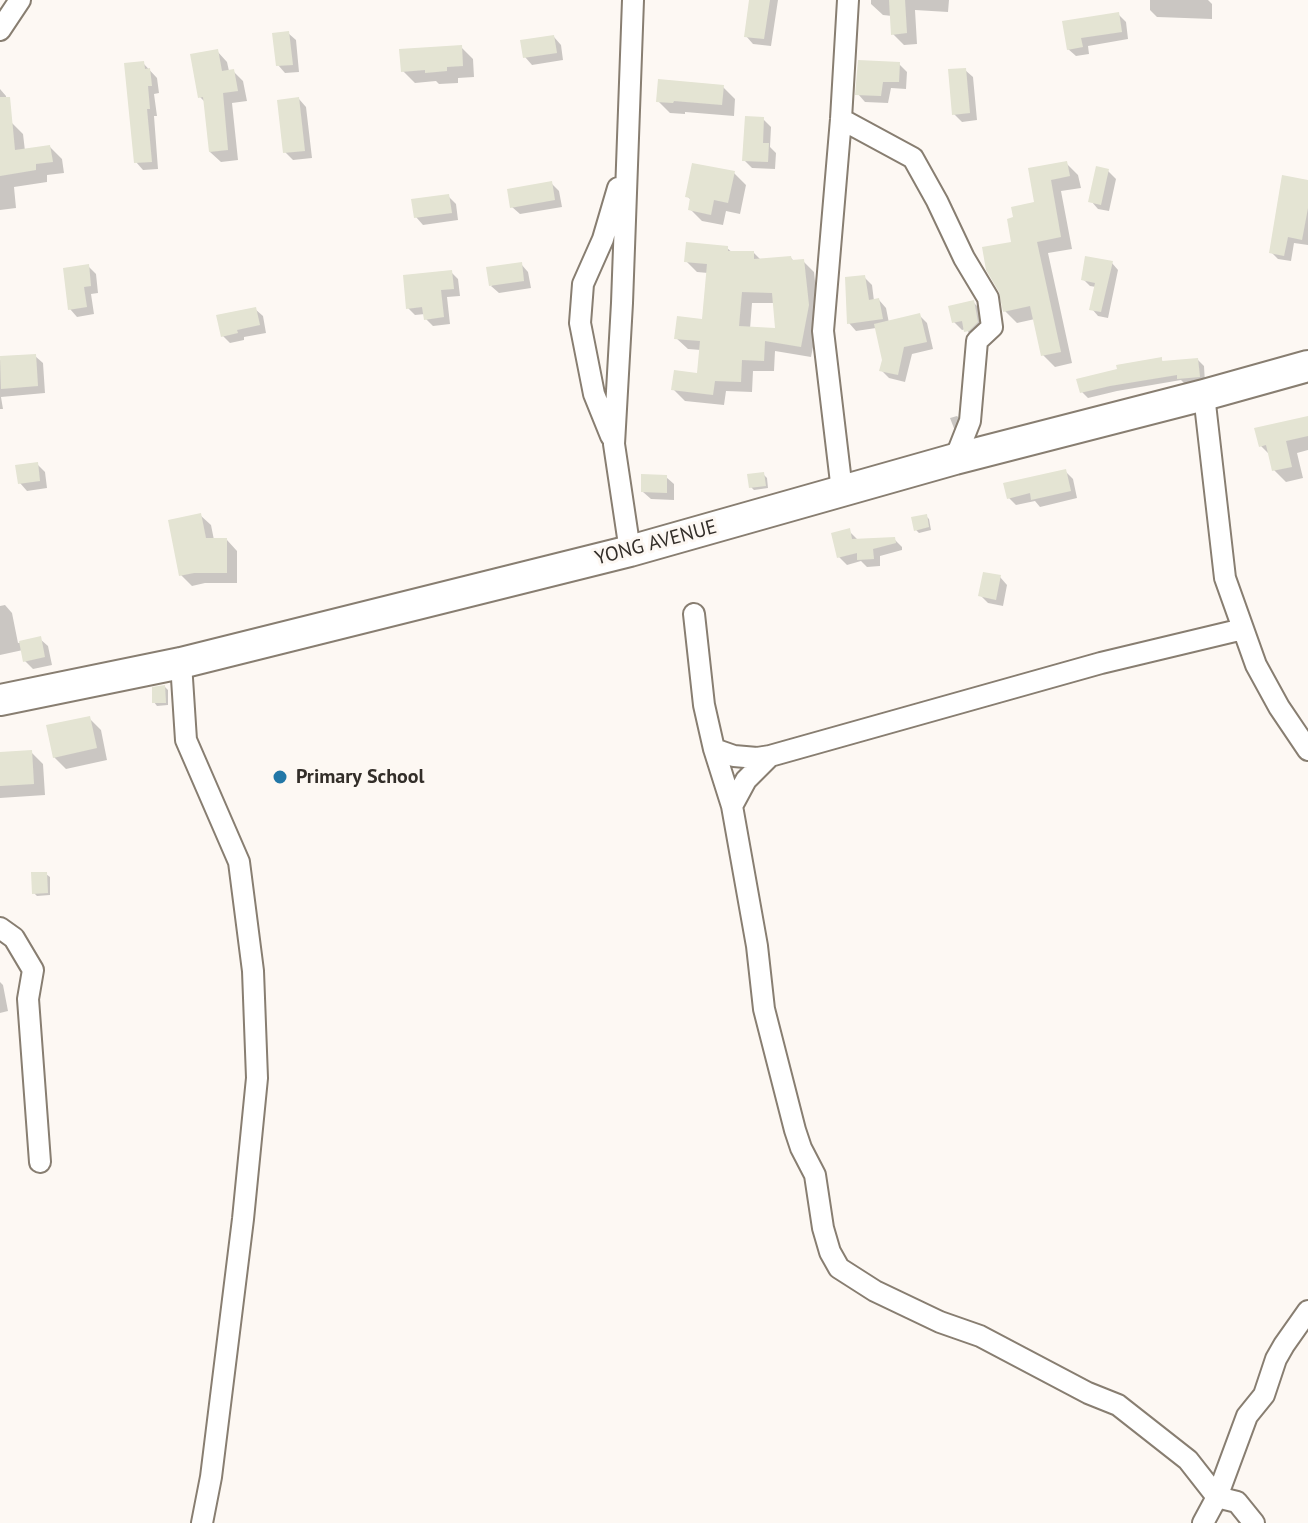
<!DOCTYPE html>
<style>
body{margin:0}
canvas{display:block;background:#fdf8f3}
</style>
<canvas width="1308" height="1523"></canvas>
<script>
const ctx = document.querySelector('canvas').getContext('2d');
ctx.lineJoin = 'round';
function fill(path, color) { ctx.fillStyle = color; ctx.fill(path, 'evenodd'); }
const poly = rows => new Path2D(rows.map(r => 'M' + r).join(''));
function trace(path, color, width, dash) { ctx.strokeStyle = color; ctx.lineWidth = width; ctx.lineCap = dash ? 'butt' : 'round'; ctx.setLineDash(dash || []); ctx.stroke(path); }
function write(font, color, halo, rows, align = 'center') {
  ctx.font = font + ' "PT Sans",sans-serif'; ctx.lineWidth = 6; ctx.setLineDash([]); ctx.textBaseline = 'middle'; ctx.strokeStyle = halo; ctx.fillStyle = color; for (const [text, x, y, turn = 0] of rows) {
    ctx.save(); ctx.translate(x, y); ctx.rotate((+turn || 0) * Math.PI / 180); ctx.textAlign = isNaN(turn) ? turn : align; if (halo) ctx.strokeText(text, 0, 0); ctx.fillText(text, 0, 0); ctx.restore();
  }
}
fill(poly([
 [751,0,778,0,771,46,753,44,746,36],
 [871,0,949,0,948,12,915,10,917,44,904,45,893,34,892,16,883,15,871,4],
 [1150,0,1208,0,1212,4,1212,19,1157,17,1150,10],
 [1118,14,1126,22,1128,39,1088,46,1089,54,1076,56,1068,49,1064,22],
 [288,33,296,40,299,72,285,73,278,65],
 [554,37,561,45,563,60,532,65,525,57],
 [461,47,473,59,474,77,458,78,458,83,439,84,436,81,415,83,403,71],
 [217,51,227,62,229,71,233,71,243,81,247,101,232,103,238,160,221,162,210,152,206,103,200,97],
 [143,63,157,78,159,93,154,94,157,116,154,116,158,169,143,170,136,162],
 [899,64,907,72,906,89,891,88,888,103,865,102,858,94],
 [965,70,973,77,977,120,962,122,954,114],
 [723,87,735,99,734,116,685,112,685,114,670,113,658,101],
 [0,89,6,96,9,122,11,122,23,134,25,151,50,147,62,159,64,173,47,175,47,182,14,187,16,208,0,210],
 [299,99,306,107,312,158,293,160,285,152],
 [763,119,771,127,770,147,776,153,775,169,752,168,744,160],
 [1066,163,1078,175,1081,188,1061,191,1072,249,1048,253,1072,363,1055,367,1043,355,1035,319,1017,323,1005,311,1014,243,1037,204,1030,170],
 [1108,171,1116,179,1109,211,1098,209,1091,201],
 [734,173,746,185,740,214,726,211,723,225,702,221,690,209,692,201,687,196],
 [1308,182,1308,245,1294,243,1291,261,1278,259,1271,252],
 [551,183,559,191,562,207,520,214,512,207],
 [448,196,456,204,458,220,423,225,416,217],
 [727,248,733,253,754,253,761,260,791,258,794,261,803,261,814,272,819,317,811,357,775,351,774,371,753,371,752,392,726,391,724,405,685,401,674,390,699,375,701,350,688,349,676,338,704,321,708,273,697,272,686,261],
 [752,303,775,303,778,330,750,329],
 [1112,263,1118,270,1108,318,1098,316,1092,309,1096,287,1090,286,1083,279],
 [521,264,528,272,531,288,499,293,491,286],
 [88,266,96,274,98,293,91,294,94,314,77,317,70,309],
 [451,272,458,279,460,296,447,297,450,324,433,326,426,319,425,314,415,315,408,308],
 [864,277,872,285,874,301,879,300,886,308,889,323,919,315,927,323,933,349,912,354,905,382,889,378,881,370,884,360,876,328,856,331,849,323],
 [973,302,981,310,985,330,974,339,966,329,962,330,954,322],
 [255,309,263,316,266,333,244,337,244,340,230,343,223,336],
 [35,356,43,363,45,393,1,397,3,409,0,409,0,360],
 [1161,359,1164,363,1198,360,1204,366,1205,383,1185,384,1181,380,1117,391,1088,398,1082,392],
 [957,416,960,419,960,422,955,431,950,418],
 [1308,418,1308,450,1297,453,1303,478,1286,482,1274,470,1270,455,1261,446],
 [37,464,45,472,47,488,27,491,20,483],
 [1065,471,1073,479,1077,498,1040,507,1035,501,1016,505,1009,498],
 [763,474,767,478,768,488,754,490,751,487],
 [666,477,674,484,674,500,651,499,643,492],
 [200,515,211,525,214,540,227,540,237,551,237,583,205,583,192,586,181,575],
 [926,516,929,519,931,530,919,533,916,530],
 [849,531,858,540,894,539,902,547,902,550,880,556,880,566,867,567,861,561,847,565,839,557],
 [1000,577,1007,585,1003,606,988,603,980,595],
 [5,605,12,613,18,643,40,639,48,646,52,665,33,669,25,661,23,650,0,655,0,606],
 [165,687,168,690,168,705,157,706,154,702],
 [89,718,101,730,107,760,66,769,54,757],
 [31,752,43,764,45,795,0,798,0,754],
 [46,874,50,877,50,895,37,896,34,893],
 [0,982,3,985,8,1011,0,1013]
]), '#0003');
fill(poly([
 [749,0,770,0,764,39,744,37],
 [889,0,905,0,907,33,891,35],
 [1119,12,1122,32,1081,38,1083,47,1067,50,1062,21],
 [289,31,293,65,276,66,272,33],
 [554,35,557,53,523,58,520,40],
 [462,45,463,66,447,67,447,71,425,73,425,70,401,72,399,49],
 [218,49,222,71,234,69,238,91,223,93,228,150,209,152,203,97,198,98,190,54],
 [858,60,900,62,899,82,883,82,881,96,855,95],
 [144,61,145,69,150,68,152,86,148,86,150,109,147,109,152,162,134,163,124,63],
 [966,68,970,113,952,115,948,69],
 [658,79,724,85,722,105,674,101,673,103,656,102],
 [0,97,10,97,15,150,50,145,53,162,36,164,36,170,0,176],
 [299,97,305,151,283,153,277,100],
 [745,116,764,117,763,143,769,143,768,162,742,161],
 [1067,161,1070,176,1051,180,1061,237,1037,242,1061,352,1041,356,1030,306,1003,312,999,292,986,270,982,247,1011,242,1007,219,1013,217,1011,207,1034,202,1028,168],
 [692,163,735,171,728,203,714,200,711,215,688,210,690,198,685,197],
 [1096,166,1109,169,1101,205,1088,202],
 [1282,175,1308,180,1308,208,1302,240,1288,237,1284,256,1269,253],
 [552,181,555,200,510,208,507,189],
 [449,194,452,213,414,218,411,199],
 [686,242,728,246,728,251,754,251,754,259,791,256,792,260,804,259,809,305,801,347,765,341,764,361,742,360,741,382,715,381,713,395,671,390,674,370,697,373,700,341,674,339,677,316,702,319,707,264,684,262],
 [742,292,772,293,775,328,739,326],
 [1085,256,1113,261,1101,312,1089,310,1095,283,1081,280],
 [522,262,524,281,489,286,486,267],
 [89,264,91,286,84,287,87,307,68,310,63,268],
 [452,270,454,289,441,290,444,317,424,320,422,307,406,309,403,275],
 [865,275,869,300,879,298,883,319,847,324,845,277],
 [974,300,978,322,969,331,964,332,962,321,952,323,948,306],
 [256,307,260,325,237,330,238,333,221,337,216,315],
 [920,313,927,342,904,347,898,375,879,371,882,360,874,324],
 [36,354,38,386,1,389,0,356],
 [1162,357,1162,361,1198,358,1200,377,1177,379,1177,375,1110,386,1080,393,1076,379,1117,369,1116,365],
 [1308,416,1308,436,1286,441,1292,467,1272,471,1266,445,1259,447,1254,428],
 [38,462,40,481,18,484,15,465],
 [1066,469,1071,491,1031,500,1030,493,1007,499,1003,483],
 [764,472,766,486,749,488,747,474],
 [641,474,667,475,667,493,641,492],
 [201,513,206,538,227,538,227,573,194,573,179,576,168,520],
 [927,514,929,527,914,531,911,517],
 [850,528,852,539,895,537,896,543,873,549,874,559,857,560,857,553,837,558,831,533],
 [983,572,1001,575,996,600,978,596],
 [41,636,45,657,23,662,19,641],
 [165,685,166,703,152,703,152,687],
 [90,716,97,748,53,758,46,725],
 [32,750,34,784,0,786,0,752],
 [31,872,47,872,48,893,32,894]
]), '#e4e4d3');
const street = poly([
 [0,30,20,0],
 [841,119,913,158,937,201,964,258,988,298,992,327,977,341,970,421,955,459],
 [1204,395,1225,578,1256,665,1279,707,1308,750],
 [611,436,594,394,580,323,583,284,603,239,618,188],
 [842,491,823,331,841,119,848,0],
 [630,551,614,444,622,303,633,0],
 [694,614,704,705,714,749,732,806,757,946,764,1009,795,1130,801,1148,815,1175,823,1228,830,1252,839,1268,875,1291,940,1322,980,1336,1088,1393,1118,1405,1188,1460,1217,1497,1237,1502,1254,1523],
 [181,663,186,740,239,862,253,971,257,1078,243,1219,211,1477,202,1523],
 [714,749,734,756,757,758,770,756,1101,663,1243,629],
 [732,806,746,780,770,756],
 [0,928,14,938,33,970,28,999,40,1162],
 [1203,1523,1217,1497,1247,1416,1264,1395,1276,1359,1284,1345,1308,1311]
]);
const secondary = poly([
 [0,700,181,663,630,551,955,459,1204,395,1308,366]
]);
trace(street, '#887e71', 24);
trace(secondary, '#887e71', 34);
trace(street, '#fff', 20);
trace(secondary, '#fff', 30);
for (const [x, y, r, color] of [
 [280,777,8,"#2277a7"]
]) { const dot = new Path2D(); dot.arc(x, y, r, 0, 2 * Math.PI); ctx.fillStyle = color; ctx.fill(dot); trace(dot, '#fdf8f3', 3); }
write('20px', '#332e29', '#fdf8f3', [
 ["YONG AVENUE",656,543,-15]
]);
write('bold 20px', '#332e29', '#fdf8f3', [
 ["Primary School",296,777]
], 'left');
</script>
